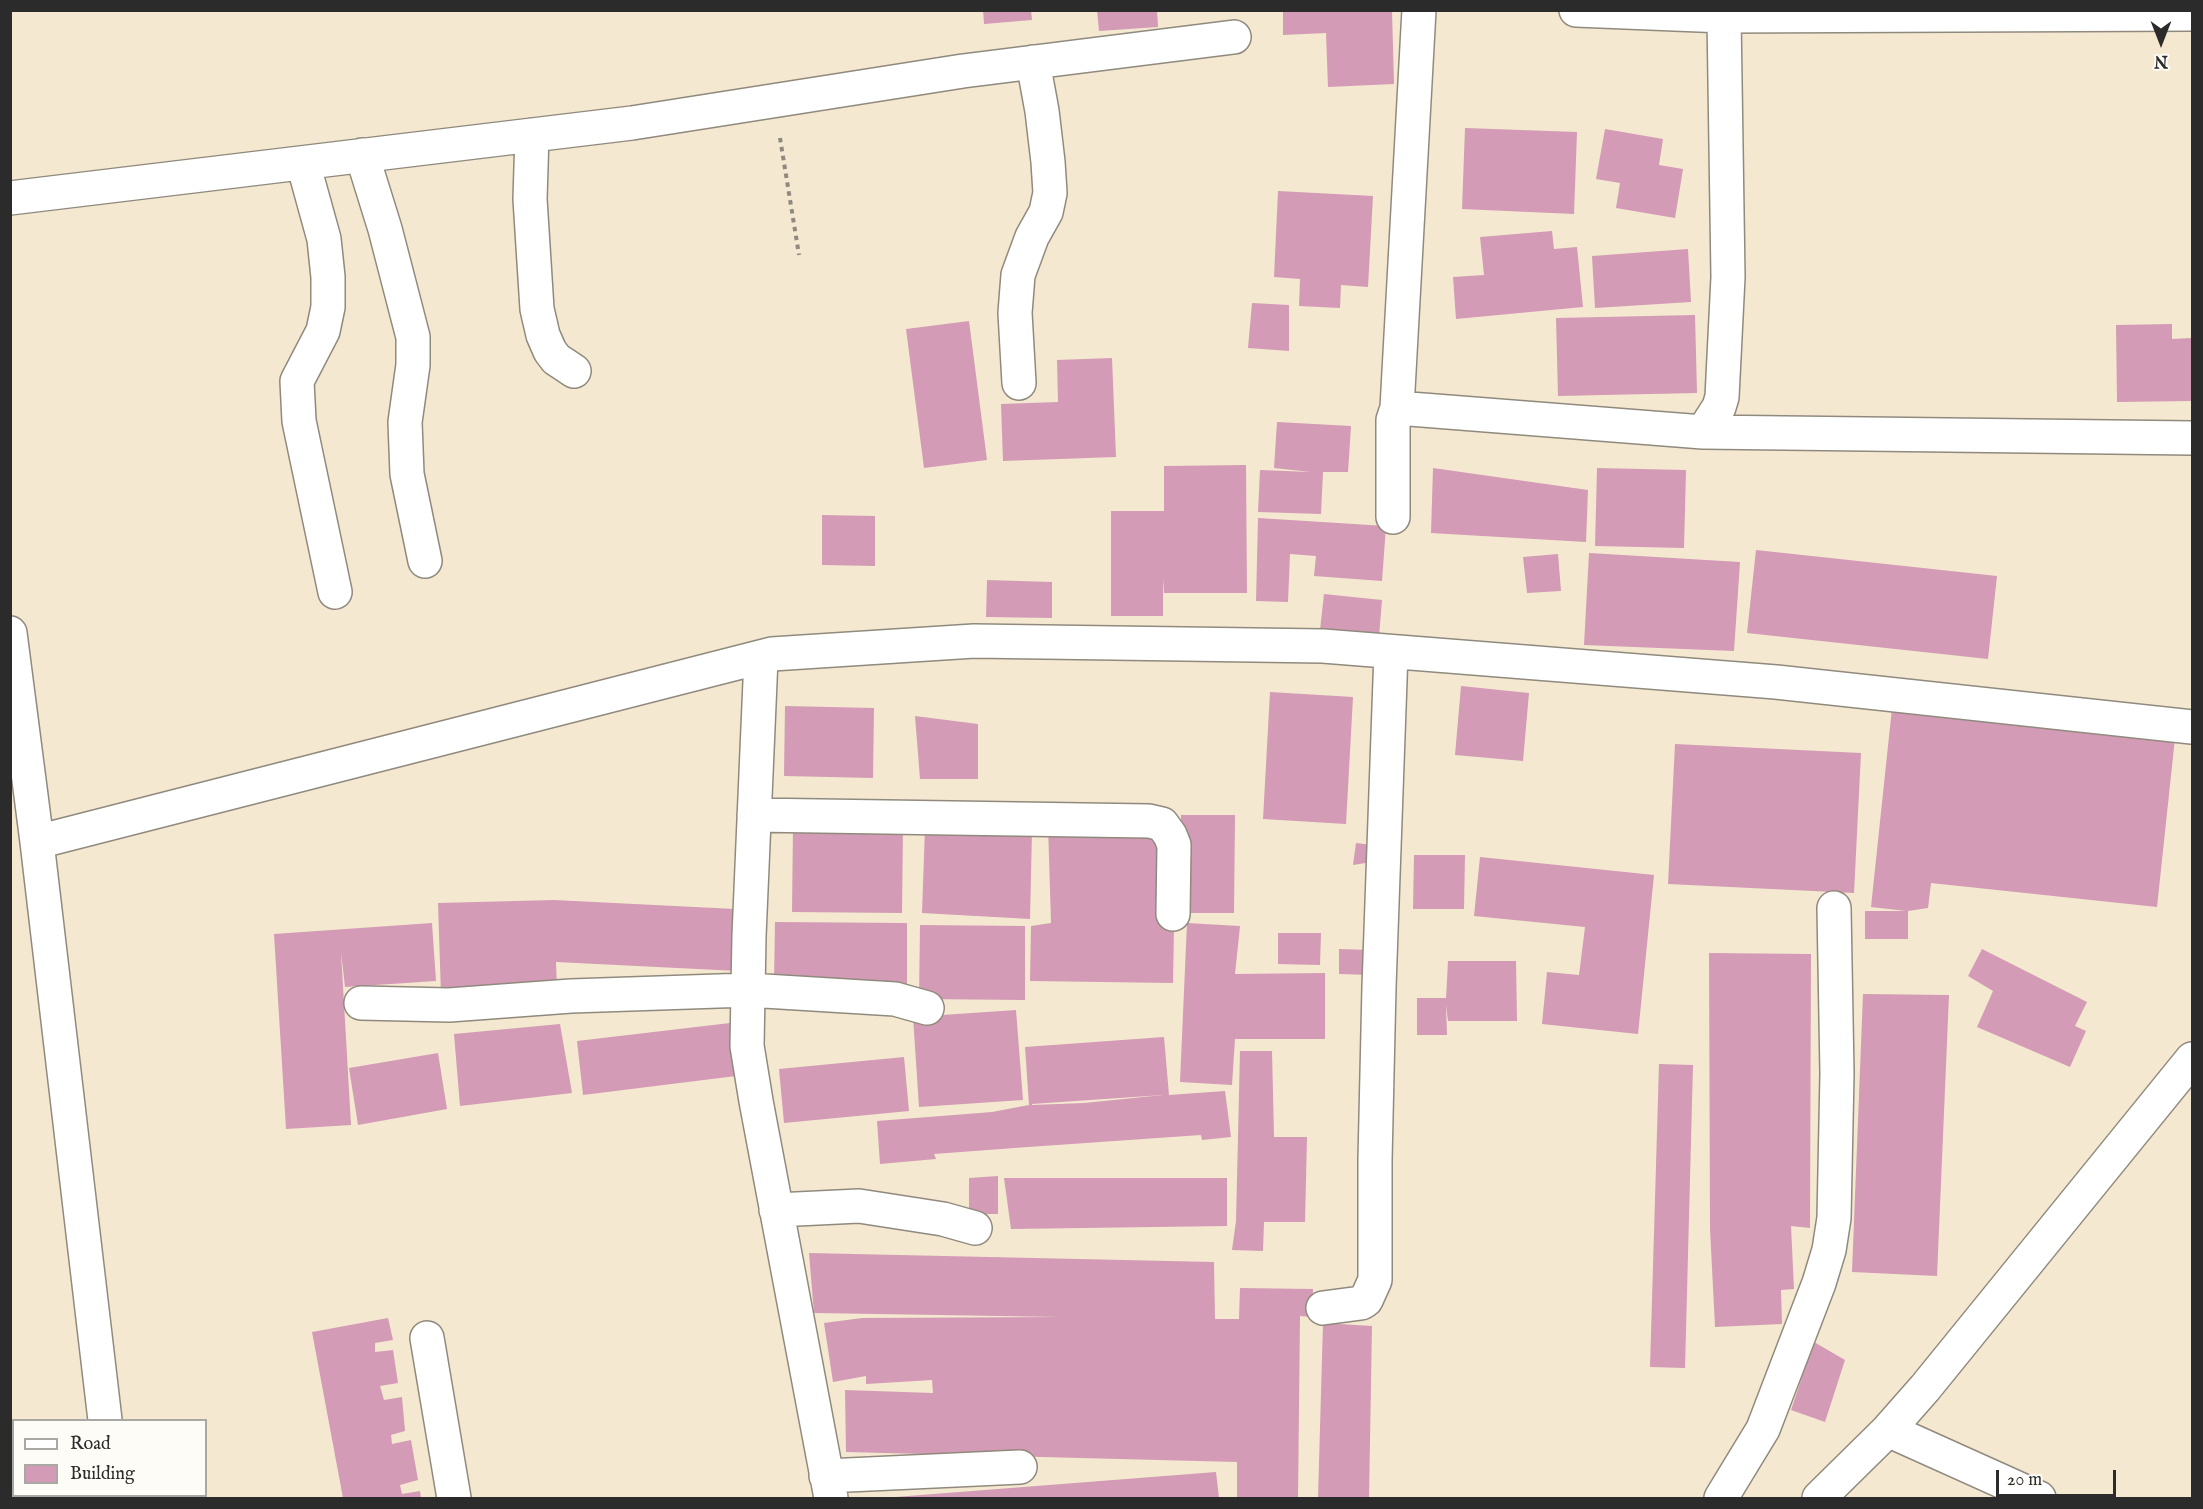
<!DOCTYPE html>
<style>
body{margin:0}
#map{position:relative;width:2203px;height:1509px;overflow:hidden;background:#f4e8d0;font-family:"IM FELL English",serif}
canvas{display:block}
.frame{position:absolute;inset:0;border:12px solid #2b2b2b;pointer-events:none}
.legend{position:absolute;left:12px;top:1419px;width:195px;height:78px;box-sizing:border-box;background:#fdfcf7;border:2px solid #a9a8a5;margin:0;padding:8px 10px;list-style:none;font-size:18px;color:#2b2b2b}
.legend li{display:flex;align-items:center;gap:12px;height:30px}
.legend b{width:30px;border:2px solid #a9a8a5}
.north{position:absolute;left:2131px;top:12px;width:60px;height:60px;-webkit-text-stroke:4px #fdfcf7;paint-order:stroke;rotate:180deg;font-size:16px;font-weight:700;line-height:24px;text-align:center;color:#2b2b2b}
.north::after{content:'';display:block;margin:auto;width:21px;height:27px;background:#2b2b2b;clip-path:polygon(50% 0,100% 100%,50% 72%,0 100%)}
.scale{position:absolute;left:1996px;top:1470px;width:120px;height:27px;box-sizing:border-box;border:3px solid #2b2b2b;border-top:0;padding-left:8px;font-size:18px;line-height:21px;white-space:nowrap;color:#2b2b2b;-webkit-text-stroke:4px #fdfcf7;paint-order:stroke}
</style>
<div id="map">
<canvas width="2203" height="1509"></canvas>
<div class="frame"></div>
<ul class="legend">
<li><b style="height:8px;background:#fff"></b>Road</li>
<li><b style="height:16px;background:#d39bb5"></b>Building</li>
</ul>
<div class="north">N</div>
<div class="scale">20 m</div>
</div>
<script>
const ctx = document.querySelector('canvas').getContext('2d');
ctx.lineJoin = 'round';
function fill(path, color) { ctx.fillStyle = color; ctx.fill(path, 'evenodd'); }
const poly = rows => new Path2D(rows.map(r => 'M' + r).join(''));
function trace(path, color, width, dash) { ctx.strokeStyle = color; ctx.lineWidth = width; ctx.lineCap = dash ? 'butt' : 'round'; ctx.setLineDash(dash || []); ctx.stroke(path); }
fill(poly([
 [983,10,1031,10,1032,20,984,24],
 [1097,10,1157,10,1158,27,1099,31],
 [1283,10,1392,10,1394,84,1328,87,1326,33,1283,35],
 [1465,128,1577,132,1574,214,1462,209],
 [1605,129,1663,139,1659,165,1683,169,1675,218,1616,208,1620,183,1596,179],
 [1278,191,1373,196,1368,287,1341,285,1340,308,1299,306,1300,279,1274,277],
 [1552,231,1554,249,1577,247,1583,307,1456,319,1453,277,1484,275,1480,237],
 [1688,249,1691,302,1595,308,1592,256],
 [1252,303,1289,305,1289,351,1248,348],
 [1695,315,1697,393,1558,396,1556,318],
 [969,321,987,460,924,468,906,329],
 [2172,324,2172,339,2192,338,2192,401,2117,402,2116,325],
 [1112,358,1116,457,1003,461,1001,404,1058,402,1057,360],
 [1277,422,1351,426,1348,472,1323,472,1321,514,1258,512,1260,470,1311,472,1274,468],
 [1246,465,1247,593,1164,593,1163,578,1163,616,1111,616,1111,511,1164,511,1164,466],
 [1433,468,1588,490,1586,542,1431,533],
 [1597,468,1686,470,1684,548,1595,546],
 [822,515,875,516,875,566,822,565],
 [1258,518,1386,526,1382,581,1314,576,1316,556,1290,554,1288,602,1256,601],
 [1756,550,1997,576,1988,659,1747,633],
 [1589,553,1740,562,1734,651,1584,645],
 [1558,554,1561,591,1527,593,1523,557],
 [987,580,1052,582,1052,618,986,617],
 [1324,594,1382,600,1379,636,1320,630],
 [1461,686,1529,693,1523,761,1455,755],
 [1270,692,1353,697,1346,824,1263,819],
 [785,706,874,708,873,778,784,776],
 [1892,708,2175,738,2157,907,1931,883,1928,908,1908,911,1908,939,1865,939,1865,911,1906,911,1871,907],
 [915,716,978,724,978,779,920,779],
 [1675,744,1861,753,1854,893,1668,884],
 [1181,815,1235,815,1234,913,1180,913],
 [793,825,903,825,902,913,792,912],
 [1048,825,1160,827,1158,923,1174,927,1173,983,1030,981,1031,926,1051,923],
 [925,827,1032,831,1030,919,922,913],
 [1356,843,1372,845,1372,862,1353,865],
 [1414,855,1465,855,1464,909,1413,909],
 [1480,857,1654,875,1638,1034,1542,1024,1547,972,1579,975,1585,927,1474,916],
 [554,900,735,909,738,971,556,962,557,991,441,995,438,903],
 [775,922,907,923,907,985,774,983],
 [432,923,436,981,345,987,341,952,351,1125,286,1129,274,934],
 [1187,923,1240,926,1235,974,1325,973,1325,1039,1235,1039,1232,1085,1180,1082],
 [920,925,1025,926,1025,1000,919,999],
 [1278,933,1321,933,1320,965,1278,964],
 [1339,949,1372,950,1371,975,1339,974],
 [1982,949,2087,1002,2075,1026,2086,1031,2070,1067,1977,1027,1993,991,1968,976],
 [1709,953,1811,954,1810,1228,1791,1226,1794,1289,1781,1290,1782,1324,1715,1327,1710,1229],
 [1448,961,1516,961,1517,1021,1448,1021,1446,1005,1447,1035,1417,1035,1417,998,1446,998],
 [1863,994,1949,995,1937,1276,1852,1272],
 [1016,1010,1023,1100,919,1107,913,1017],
 [730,1023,736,1076,583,1095,577,1041],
 [560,1024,572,1093,460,1106,454,1034],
 [1164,1037,1169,1095,1225,1091,1231,1137,1202,1140,1201,1135,1028,1147,934,1154,936,1159,880,1164,877,1121,992,1112,1029,1105,1025,1047],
 [1163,1095,1084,1103,1032,1105,1032,1104],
 [1240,1051,1272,1051,1274,1137,1307,1137,1305,1222,1264,1222,1263,1251,1232,1250,1236,1221],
 [438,1053,447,1109,358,1125,349,1068],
 [904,1057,909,1111,784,1123,779,1069],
 [1659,1064,1693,1065,1685,1368,1650,1367],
 [998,1176,998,1214,969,1214,969,1178],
 [1004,1178,1227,1178,1227,1226,1011,1229],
 [809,1253,1214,1262,1215,1319,1239,1319,1240,1288,1313,1289,1312,1317,1300,1316,1298,1498,1237,1498,1237,1462,846,1452,845,1390,933,1393,932,1380,866,1384,866,1376,833,1382,824,1323,862,1318,1061,1317,814,1313],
 [388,1318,393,1340,375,1343,375,1352,393,1350,398,1383,380,1386,384,1400,402,1397,405,1431,391,1435,392,1444,411,1440,418,1480,400,1485,402,1494,420,1491,421,1498,343,1498,312,1332],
 [1323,1323,1372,1326,1369,1498,1318,1498],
 [1814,1342,1845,1360,1825,1422,1791,1410],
 [1216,1472,1219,1498,895,1498,895,1497]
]), '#d39bb5');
const minor = poly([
 [1576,10,1724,16,2192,14],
 [532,135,530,199,537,309,543,335,550,351,556,359,574,371],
 [362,155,385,229,413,337,413,365,405,422,407,474,425,561],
 [303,163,324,239,328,277,328,307,323,331,297,381,299,421,335,592],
 [10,198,632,123,963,71,1234,37],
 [1019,383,1015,313,1018,275,1032,237,1046,212,1050,193,1048,162,1042,111,1033,62],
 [1397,408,1703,432,2192,438],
 [1703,432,1719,407,1722,397,1728,277,1724,16],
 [1393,517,1393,420,1397,408,1419,10],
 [10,633,37,842,105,1420],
 [761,658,749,936,747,1046,756,1101,831,1498],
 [754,815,1149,821,1162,824,1170,835,1174,845,1173,914],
 [37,842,772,654,974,641,1323,646,1776,682,2192,727],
 [361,1003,449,1005,571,996,748,990,895,999,927,1008],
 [776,1210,859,1206,943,1219,975,1228],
 [1323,1308,1361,1303,1366,1300,1375,1280,1375,1160,1379,987,1391,652],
 [427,1338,454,1498],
 [1888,1430,2039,1498],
 [826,1476,1020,1467],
 [114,1496,114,1498],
 [1721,1498,1763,1429,1819,1283,1829,1250,1834,1218,1837,1074,1834,908],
 [1819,1498,1888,1430,1925,1388,2192,1059]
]);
trace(minor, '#908a7e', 36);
trace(poly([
 [780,138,799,255]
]), '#908a7e', 4, [4.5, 4.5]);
trace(minor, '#fff', 33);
</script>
